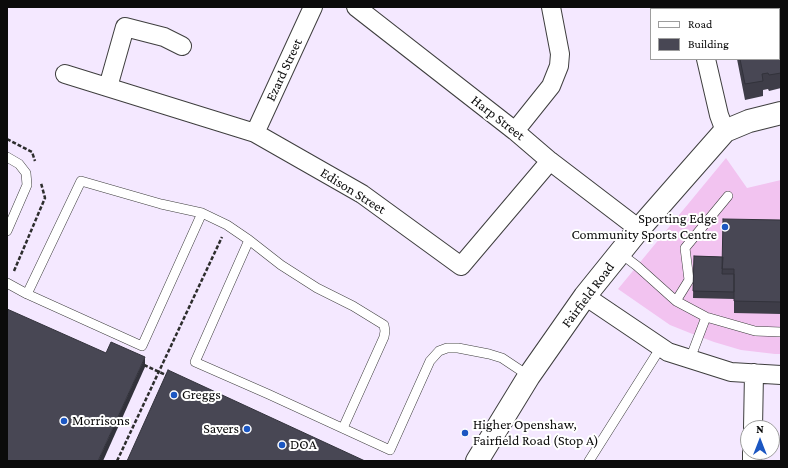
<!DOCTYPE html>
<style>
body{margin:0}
#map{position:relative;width:788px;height:468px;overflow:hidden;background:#f4e8ff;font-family:"Crimson Pro",serif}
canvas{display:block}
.frame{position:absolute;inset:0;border:8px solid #0b0b0b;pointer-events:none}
.legend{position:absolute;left:650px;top:8px;width:130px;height:52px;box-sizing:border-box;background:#fff;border:1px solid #9d9d9d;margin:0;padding:5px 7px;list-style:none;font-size:12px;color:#0b0b0b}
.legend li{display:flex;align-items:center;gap:8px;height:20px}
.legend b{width:20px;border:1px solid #9d9d9d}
.north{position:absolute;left:740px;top:420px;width:40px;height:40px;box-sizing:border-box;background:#fff;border:1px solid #9d9d9d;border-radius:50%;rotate:0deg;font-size:11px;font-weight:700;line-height:16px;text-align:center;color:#0b0b0b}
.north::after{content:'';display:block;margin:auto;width:14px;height:18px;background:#1c57c2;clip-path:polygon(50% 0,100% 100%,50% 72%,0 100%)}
</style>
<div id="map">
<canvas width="788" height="468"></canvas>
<div class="frame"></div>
<ul class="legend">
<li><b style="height:5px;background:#fff"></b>Road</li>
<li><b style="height:11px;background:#484754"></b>Building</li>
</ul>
<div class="north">N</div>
</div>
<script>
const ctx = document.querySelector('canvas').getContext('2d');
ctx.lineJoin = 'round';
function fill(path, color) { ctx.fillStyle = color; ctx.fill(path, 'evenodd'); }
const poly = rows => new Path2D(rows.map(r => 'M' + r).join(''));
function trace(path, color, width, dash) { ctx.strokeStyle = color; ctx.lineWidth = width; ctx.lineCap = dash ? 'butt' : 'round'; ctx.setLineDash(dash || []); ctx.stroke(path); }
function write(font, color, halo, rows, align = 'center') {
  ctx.font = font + ' "Crimson Pro",serif'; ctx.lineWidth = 4; ctx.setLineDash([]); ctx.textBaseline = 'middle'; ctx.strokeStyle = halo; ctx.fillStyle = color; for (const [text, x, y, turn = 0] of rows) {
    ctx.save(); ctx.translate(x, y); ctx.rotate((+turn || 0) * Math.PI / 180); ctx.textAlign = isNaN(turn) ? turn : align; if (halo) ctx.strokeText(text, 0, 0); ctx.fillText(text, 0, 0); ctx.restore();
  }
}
fill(poly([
 [726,158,747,188,781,180,781,354,775,354,741,350,714,342,690,333,670,325,618,289]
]), '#f2c3f0');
const service = poly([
 [7,157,19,164,26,173,27,185,7,231],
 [249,240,281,265,317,288,353,306,384,325,385,331,384,337,343,428],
 [620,253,637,266,676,301,706,317,755,331,781,332],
 [7,283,27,294,142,346,202,213,227,225,249,240,195,362,268,394,390,450,430,361,439,351,447,348,458,348,489,354,502,358,529,376],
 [27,294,81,181,161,204,202,213],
 [676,301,689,280,685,248,728,196],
 [690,359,706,317],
 [589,461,661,347]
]);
const minor = poly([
 [356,7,515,131,550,161,639,229],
 [693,7,693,9],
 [706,59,719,115,725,131],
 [65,74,255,133,362,194,461,266,550,161],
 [108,87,125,27,164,37,182,46],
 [515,131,551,86,559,66,560,54,551,7],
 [255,133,313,7],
 [585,296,668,352,731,372,781,375],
 [753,428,754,373],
 [752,461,752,452]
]);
const tertiary = poly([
 [477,461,529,376,585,296,639,229,681,181,725,131,749,121,781,113]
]);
trace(service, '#3e3e3e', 10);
trace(minor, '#3e3e3e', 20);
trace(tertiary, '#3e3e3e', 24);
trace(poly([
 [7,139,32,152,35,161],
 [14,271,45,198,41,183],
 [144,365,168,376],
 [117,461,222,237]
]), '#2d2d2d', 2.5, [4, 2]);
trace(service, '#fff', 9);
trace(minor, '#fff', 18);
trace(tertiary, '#fff', 22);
fill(poly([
 [781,32,781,88,769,91,768,89,763,90,763,96,745,100,737,59,779,59],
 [781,220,781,314,734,313,734,299,693,298,694,256,723,257]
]), '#3e3d48');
fill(poly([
 [145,357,145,367,103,461,98,461]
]), '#32323b');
const building = poly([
 [781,32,781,73,769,75,768,73,762,74,763,81,745,84,740,59,779,59,779,33,781,32],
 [723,219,781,220,781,302,734,301,734,269,722,269,723,219],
 [694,256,723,257,722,274,734,274,734,292,693,291,694,256],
 [7,309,106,353,111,342,145,357,98,461,7,461,7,309],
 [168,370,365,461,127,461,168,370]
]);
fill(building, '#484754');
trace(building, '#32323b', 1);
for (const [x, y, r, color] of [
 [725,227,4,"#1c57c2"],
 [174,395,4,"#1c57c2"],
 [64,421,4,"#1c57c2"],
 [247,429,4,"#1c57c2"],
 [465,433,4,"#1c57c2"],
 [282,445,4,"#1c57c2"]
]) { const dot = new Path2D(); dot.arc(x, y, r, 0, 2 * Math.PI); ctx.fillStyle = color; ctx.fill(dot); trace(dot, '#fff', 1.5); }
write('14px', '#0b0b0b', '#fff', [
 ["Ezard Street",284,70,-65],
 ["Harp Street",498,118,38],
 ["Edison Street",353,191,32],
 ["Fairfield Road",588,295,-53]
]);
write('14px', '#0b0b0b', '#fff', [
 ["Sporting Edge",717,219,"right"],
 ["Community Sports Centre",717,235,"right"],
 ["Greggs",182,395],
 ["Morrisons",72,421],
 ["Higher Openshaw,",473,425],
 ["Fairfield Road (Stop A)",473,441],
 ["Savers",239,429,"right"],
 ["DOA",290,445]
], 'left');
</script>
